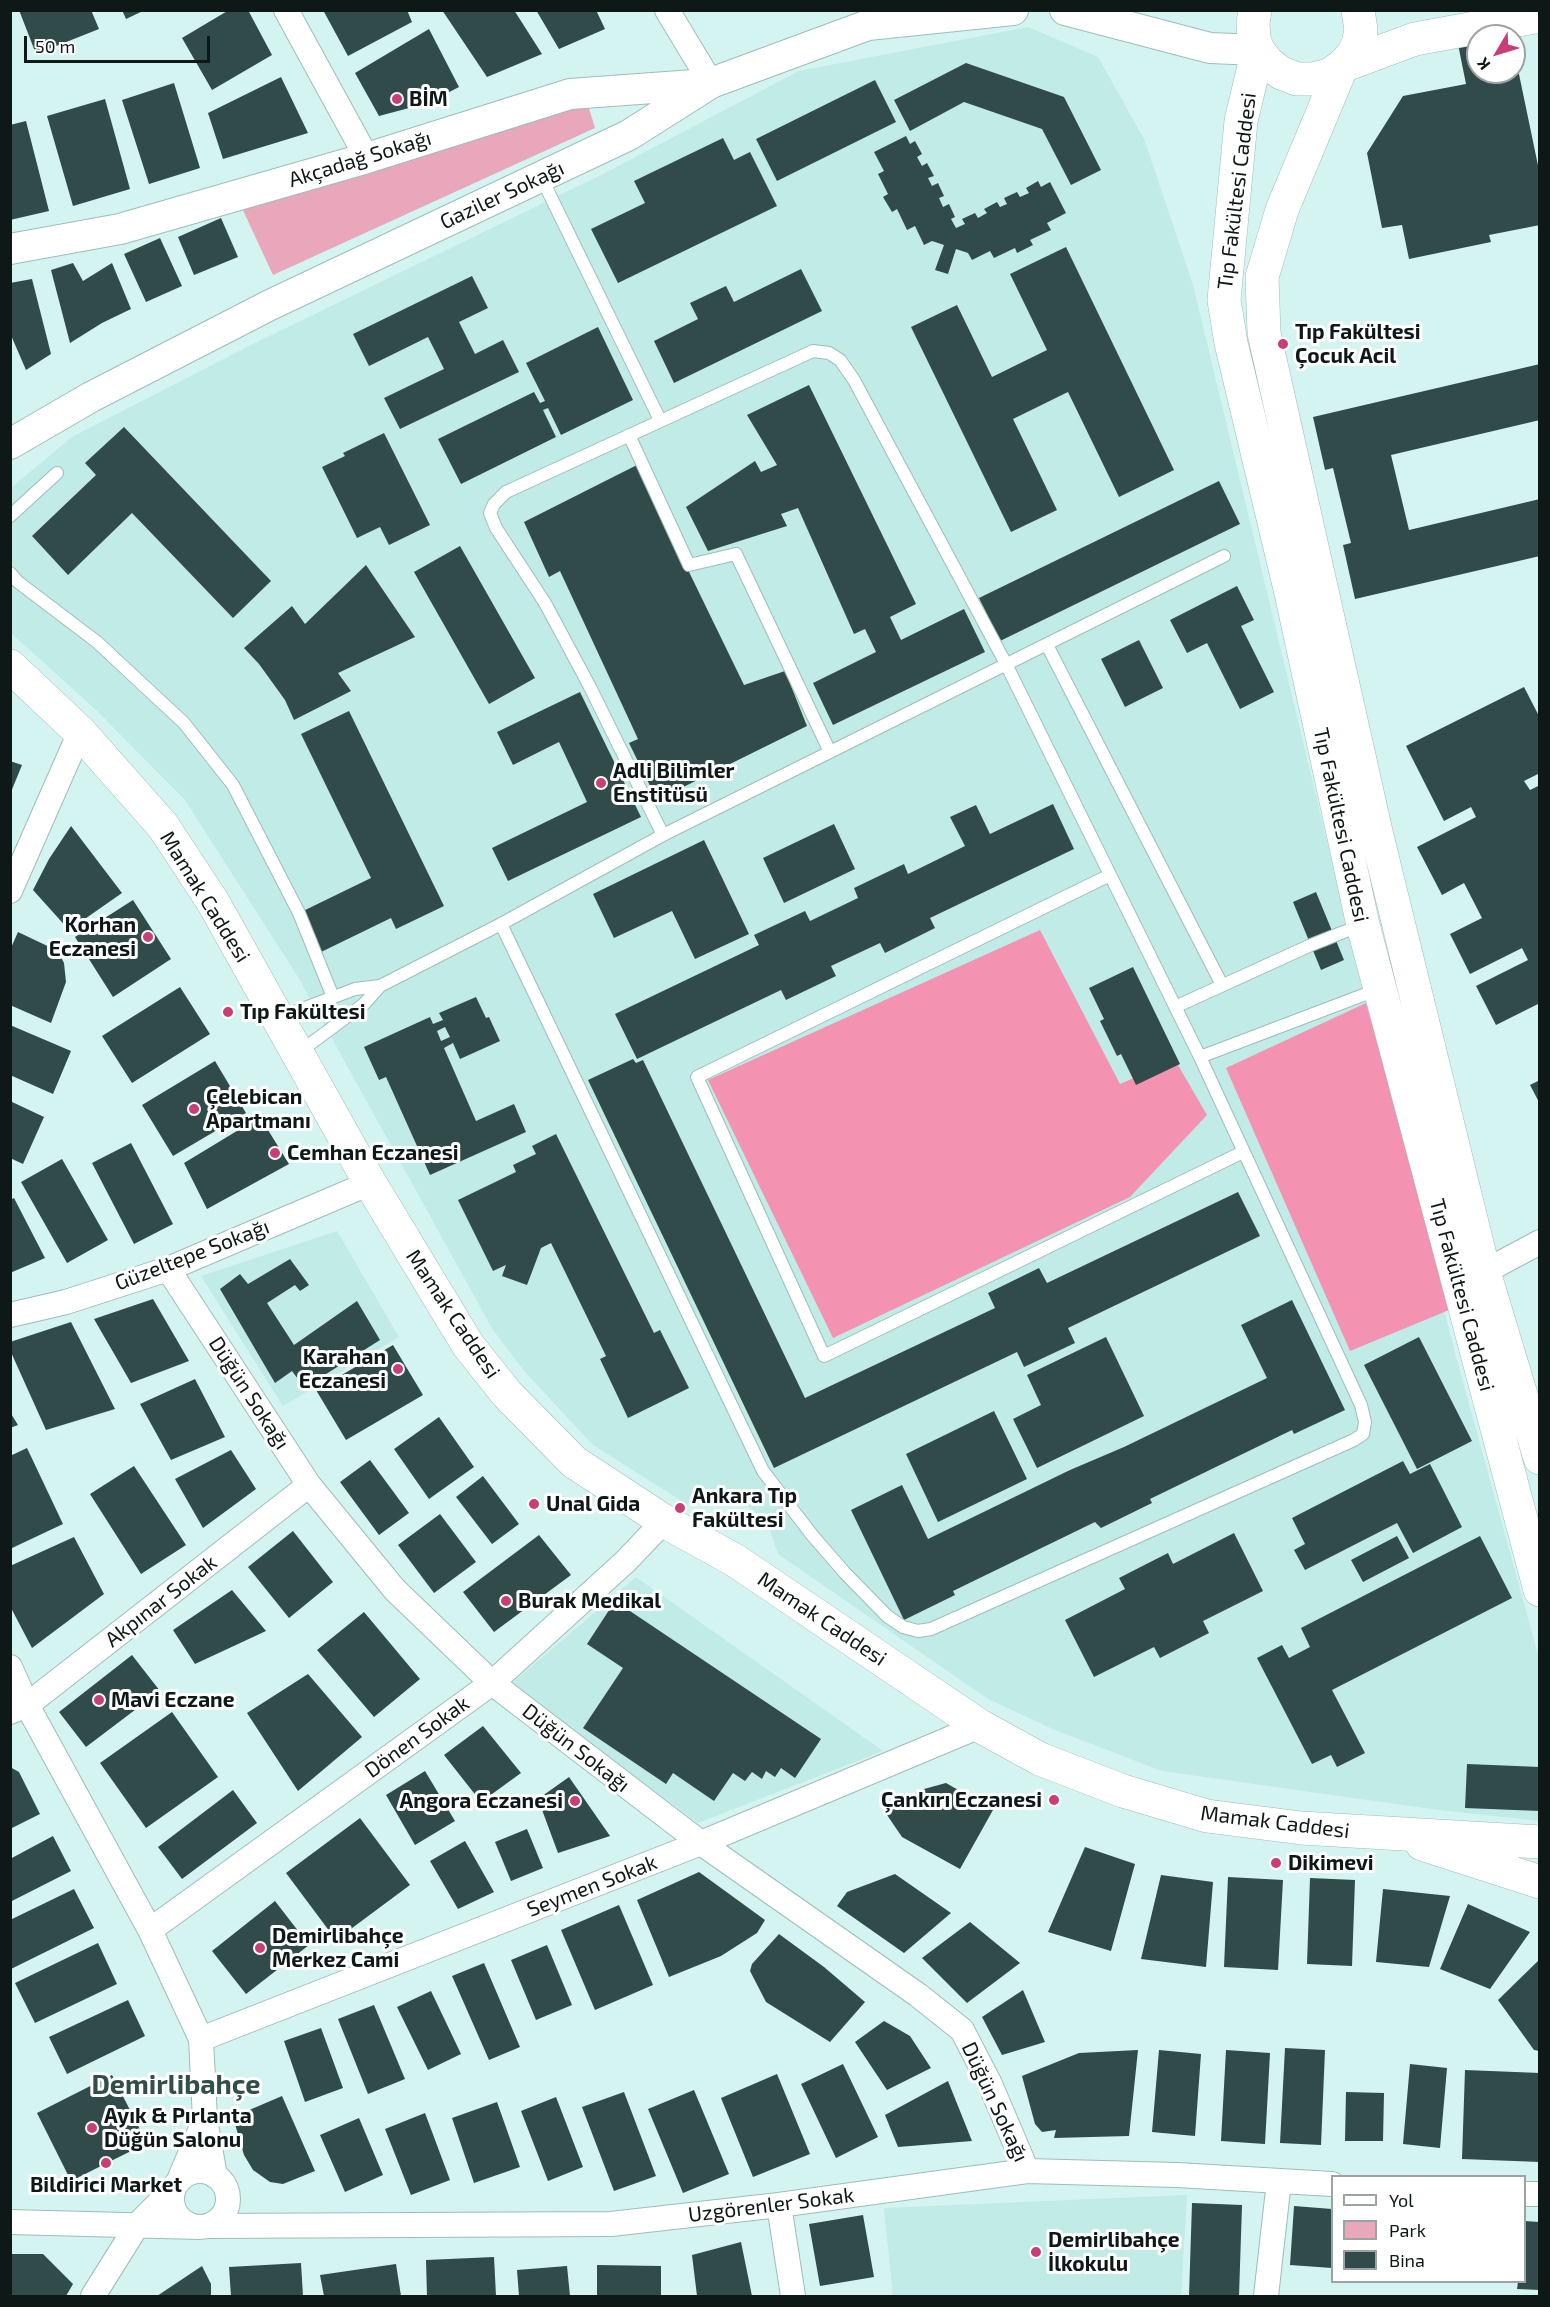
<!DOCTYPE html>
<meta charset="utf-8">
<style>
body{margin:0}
#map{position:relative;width:1550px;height:2307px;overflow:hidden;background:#d4f4f1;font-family:"Exo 2",sans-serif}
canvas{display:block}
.frame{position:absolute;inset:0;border:12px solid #0d1817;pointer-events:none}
.legend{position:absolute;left:1331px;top:2175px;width:195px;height:108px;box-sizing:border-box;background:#fff;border:2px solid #9ea3a2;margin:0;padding:8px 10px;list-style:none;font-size:18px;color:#0d1817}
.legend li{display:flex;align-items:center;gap:12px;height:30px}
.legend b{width:30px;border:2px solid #9ea3a2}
.north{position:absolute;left:1466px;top:24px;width:60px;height:60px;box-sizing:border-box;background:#fff;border:2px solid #9ea3a2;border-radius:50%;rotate:232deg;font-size:16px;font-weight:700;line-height:24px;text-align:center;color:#0d1817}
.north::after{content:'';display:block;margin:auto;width:21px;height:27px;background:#c93e76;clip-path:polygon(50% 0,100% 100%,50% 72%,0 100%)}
.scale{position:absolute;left:24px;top:36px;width:186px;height:27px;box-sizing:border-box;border:3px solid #0d1817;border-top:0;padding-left:8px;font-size:18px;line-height:21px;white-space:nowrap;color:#0d1817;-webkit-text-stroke:4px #fff;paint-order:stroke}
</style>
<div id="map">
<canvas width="1550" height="2307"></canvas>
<div class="frame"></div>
<ul class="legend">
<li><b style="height:8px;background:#fff"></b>Yol</li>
<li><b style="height:16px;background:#e8a7ba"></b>Park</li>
<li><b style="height:16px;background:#304b49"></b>Bina</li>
</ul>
<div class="north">K</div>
<div class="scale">50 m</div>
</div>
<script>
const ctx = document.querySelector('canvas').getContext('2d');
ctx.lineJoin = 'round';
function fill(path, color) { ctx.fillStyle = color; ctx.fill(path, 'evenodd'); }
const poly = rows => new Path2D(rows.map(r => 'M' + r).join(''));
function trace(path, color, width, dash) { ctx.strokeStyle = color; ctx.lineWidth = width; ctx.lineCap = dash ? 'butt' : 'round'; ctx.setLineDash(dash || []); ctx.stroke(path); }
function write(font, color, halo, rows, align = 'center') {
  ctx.font = font + ' "Exo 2",sans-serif'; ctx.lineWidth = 6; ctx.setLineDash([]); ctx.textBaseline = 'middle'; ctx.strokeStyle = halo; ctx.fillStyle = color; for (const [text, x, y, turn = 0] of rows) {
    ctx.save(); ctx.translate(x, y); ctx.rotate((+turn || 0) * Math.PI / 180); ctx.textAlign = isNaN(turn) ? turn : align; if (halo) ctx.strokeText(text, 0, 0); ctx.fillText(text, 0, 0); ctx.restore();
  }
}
fill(poly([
 [1028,27,1098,57,1144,139,1193,285,1366,1003,1455,1353,1539,1658,1539,1821,1439,1810,1162,1771,1055,1730,988,1699,778,1554,768,1524,729,1490,688,1505,593,1445,525,1372,493,1330,298,977,185,800,95,709,11,633,11,488,72,437,249,346,603,174,799,71],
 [337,1231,399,1337,283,1406,201,1276],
 [636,1577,883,1751,698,1823,511,1684],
 [1187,2195,1181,2296,893,2296,884,2208]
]), '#c1ebe6');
fill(poly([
 [587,102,595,128,273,275,241,206]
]), '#e8a7ba');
fill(poly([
 [1040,930,1120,1084,1175,1060,1207,1115,1130,1197,833,1338,708,1080],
 [1366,1003,1454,1308,1350,1351,1226,1068]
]), '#f393b1');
fill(poly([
 [19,10,91,10,99,29,36,54],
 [122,10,145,10,126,19],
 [229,10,248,10,272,55,212,90,182,38],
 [323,10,407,10,412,22,348,56],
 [442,10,514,10,542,54,487,77],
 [536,10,596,10,605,29,559,49],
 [429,29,459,87,428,103,379,116,355,73],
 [1478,40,1478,72,1514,72,1515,55,1540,175,1540,225,1489,235,1491,242,1409,259,1402,225,1382,228,1367,153,1403,96,1466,84,1458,44],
 [966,63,1064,97,1101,170,1071,185,1042,129,964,102,910,131,894,100],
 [281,77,308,133,223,159,208,113],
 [875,80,896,122,777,181,756,139],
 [174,83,200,168,149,184,122,100],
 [105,99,130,189,73,206,47,116],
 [26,121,49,211,10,220,10,125],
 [906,136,910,144,915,141,922,154,917,157,922,166,927,163,934,176,928,178,932,186,938,183,944,196,939,198,943,207,949,204,955,217,951,219,956,228,965,224,962,219,975,213,978,218,987,213,984,209,997,202,1000,207,1007,204,1004,198,1017,192,1020,197,1029,193,1026,188,1038,181,1041,187,1050,182,1066,213,1047,223,1051,230,1030,240,1033,245,1017,253,1015,248,994,258,990,251,972,260,968,253,956,249,948,274,935,270,944,245,932,241,924,245,915,226,907,230,897,209,892,212,883,197,888,194,878,174,884,171,874,152],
 [723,138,734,160,750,152,777,206,618,283,591,229,645,203,634,181],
 [221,218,238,257,194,275,178,237],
 [160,238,182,286,146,302,124,254],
 [1066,247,1174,470,1119,497,1068,392,1013,419,1057,510,1011,532,911,327,957,305,992,377,1047,350,1010,274],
 [73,263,83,281,112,263,131,309,102,323,70,343,51,270],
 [801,269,822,311,674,383,654,341,698,319,690,303,726,286,734,302],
 [472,276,488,308,459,322,475,354,503,340,519,372,400,429,384,398,444,369,428,337,369,366,353,334],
 [32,279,51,354,26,370,10,333,10,283],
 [598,327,633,400,561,435,548,408,543,410,556,437,461,484,438,439,534,392,540,403,545,401,526,363],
 [1540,364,1540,420,1391,455,1409,530,1540,499,1540,556,1355,599,1343,545,1351,543,1333,468,1325,470,1313,417],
 [809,385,916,604,890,617,901,640,964,609,985,652,833,725,813,683,876,652,865,629,854,634,798,508,781,514,787,526,708,551,686,507,755,461,761,472,777,465,747,415],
 [124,427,271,581,233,618,132,513,68,575,32,536,96,475,85,463],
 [384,433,430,525,389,545,380,527,357,538,322,467,345,456,343,453],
 [637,465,744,685,785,671,807,726,657,800,629,743,638,739,560,571,549,577,524,522],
 [1219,481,1240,524,1000,641,979,598],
 [460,546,535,678,489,704,414,572],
 [366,565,415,637,338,673,351,691,294,720,285,700,259,664,244,648,292,606,305,624],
 [1237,586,1254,620,1241,626,1274,692,1240,709,1207,643,1187,653,1170,620],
 [1139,640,1163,688,1125,707,1101,659],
 [1524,687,1540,718,1540,773,1524,781,1530,790,1540,785,1540,1003,1496,1025,1476,986,1528,960,1522,948,1470,974,1450,934,1482,918,1464,883,1442,895,1417,847,1476,817,1471,807,1444,821,1406,746],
 [580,692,641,817,508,881,492,848,587,802,559,742,513,765,497,732],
 [349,711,444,906,396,929,391,918,319,953,299,913,371,878,301,734],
 [10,761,22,765,11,792,10,792],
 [1053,804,1074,849,930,918,935,928,885,953,880,943,831,966,836,976,786,1000,781,990,637,1059,615,1014,759,945,754,935,805,911,810,921,858,898,854,888,904,864,908,874,965,846,950,817,976,805,990,834],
 [834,824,855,869,784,903,763,858],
 [71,826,122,893,69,930,33,890,49,859],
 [704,840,749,934,695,959,672,911,614,938,593,894],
 [1316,892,1344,960,1321,970,1293,902],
 [133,900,171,959,113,997,75,937],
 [18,932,58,951,64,963,66,982,51,1023,10,1005,10,950],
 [1133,967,1180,1064,1136,1085,1121,1054,1117,1056,1100,1021,1104,1019,1089,988],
 [180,987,210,1034,132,1083,102,1036],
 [476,997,486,1018,489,1017,500,1041,460,1059,453,1043,444,1048,476,1121,514,1104,526,1132,430,1175,386,1077,379,1080,364,1047,430,1017,433,1024,443,1020,439,1013],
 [445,1027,450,1037,441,1041,437,1031],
 [10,1025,71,1051,53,1094,10,1075],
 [633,1059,636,1063,643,1060,805,1398,995,1308,988,1293,1039,1268,1047,1283,1238,1192,1260,1236,1068,1328,1075,1343,1024,1367,1017,1352,774,1468,588,1080],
 [215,1061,246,1113,173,1156,142,1105],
 [1540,1080,1540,1104,1530,1085],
 [10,1101,44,1117,23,1164,10,1158],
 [260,1117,289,1164,207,1209,184,1163],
 [556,1134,654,1333,660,1330,689,1388,628,1418,600,1359,606,1356,551,1243,541,1248,527,1285,502,1276,506,1265,493,1271,458,1200,516,1172,513,1165,536,1154,532,1146],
 [131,1143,173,1224,134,1244,92,1163],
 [62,1159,108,1240,67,1263,21,1182],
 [14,1198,45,1258,10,1273,10,1200],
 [290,1259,309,1285,300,1291,295,1285,267,1303,294,1345,357,1301,380,1340,315,1381,308,1373,298,1379,292,1371,275,1383,220,1289,240,1274,248,1284],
 [153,1299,189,1361,131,1383,94,1319],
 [1292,1300,1345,1410,1294,1434,1292,1430,1150,1499,1152,1503,1101,1528,1095,1522,953,1591,955,1595,904,1620,851,1510,902,1485,928,1539,1070,1470,1124,1447,1267,1378,1241,1325],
 [71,1322,115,1409,46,1430,10,1350,10,1342],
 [1106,1337,1144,1416,1037,1468,1013,1419,1041,1405,1027,1375],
 [1419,1337,1472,1441,1417,1469,1364,1365],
 [393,1345,423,1395,346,1440,316,1390],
 [195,1379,225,1437,171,1460,140,1404],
 [994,1411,1027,1479,938,1522,906,1454],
 [10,1412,18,1425,10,1428],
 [439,1417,474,1467,429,1499,394,1449],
 [27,1448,63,1524,10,1549,10,1456],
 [231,1450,256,1489,203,1528,175,1479],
 [370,1460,409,1513,379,1535,340,1482],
 [1403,1461,1410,1474,1430,1464,1462,1527,1413,1553,1397,1523,1305,1570,1294,1550,1305,1544,1292,1518],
 [134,1466,186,1545,141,1574,90,1494],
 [483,1476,519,1524,492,1544,456,1497],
 [440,1514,476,1562,434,1593,398,1545],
 [293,1531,333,1582,289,1618,248,1567],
 [1234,1533,1263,1591,1203,1621,1209,1633,1160,1658,1154,1647,1094,1677,1065,1620,1125,1589,1119,1578,1168,1553,1173,1564],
 [539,1535,571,1575,494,1632,463,1592],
 [1397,1536,1409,1558,1363,1582,1351,1560],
 [1480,1536,1512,1598,1332,1690,1365,1753,1337,1767,1331,1755,1312,1764,1257,1658,1282,1645,1289,1658,1310,1647,1301,1628],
 [74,1537,104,1594,32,1648,10,1606,10,1566],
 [232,1590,266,1631,195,1664,173,1630],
 [615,1601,821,1739,795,1778,781,1768,775,1777,766,1771,762,1779,752,1772,745,1781,733,1773,714,1801,673,1773,666,1784,583,1728,623,1668,587,1644],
 [364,1612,420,1679,374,1717,317,1650],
 [132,1655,160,1691,86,1747,59,1712],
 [308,1674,362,1737,298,1791,247,1713],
 [172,1712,218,1777,146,1828,100,1763],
 [483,1726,521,1773,481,1802,444,1755],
 [1467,1764,1540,1767,1540,1811,1465,1808],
 [10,1767,19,1772,40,1814,10,1829],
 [425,1771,455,1821,415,1845,386,1795],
 [569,1777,610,1836,558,1853,538,1799],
 [946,1783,993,1810,960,1869,902,1837,887,1815,898,1802,924,1789],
 [233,1790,257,1823,182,1879,158,1847],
 [360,1818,410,1885,336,1940,286,1873],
 [527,1829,543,1868,511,1881,495,1842],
 [53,1836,71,1871,10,1902,10,1859],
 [465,1841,494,1892,458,1909,430,1861],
 [1085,1847,1135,1864,1111,1951,1048,1932],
 [699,1872,765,1920,757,1933,721,1956,669,1977,637,1900],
 [895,1874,951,1913,904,1953,837,1906,847,1892],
 [1161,1875,1213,1882,1206,1967,1141,1959],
 [1228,1877,1283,1880,1278,1970,1224,1967],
 [1310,1878,1355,1880,1352,1966,1307,1964],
 [74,1889,94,1928,11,1969,10,1920],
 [1383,1889,1450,1896,1429,1967,1376,1962],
 [275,1901,309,1945,246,1994,212,1951],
 [1468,1904,1530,1932,1490,1989,1440,1969],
 [619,1905,653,1985,595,2010,561,1930],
 [970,1922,1020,1963,967,2003,922,1958],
 [779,1934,824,1967,865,2002,830,2042,766,2002,750,1971,752,1964],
 [98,1943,117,1984,35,2023,15,1983],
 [547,1945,572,2005,536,2020,511,1960],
 [1540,1959,1540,2051,1534,2050,1498,2000],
 [484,1963,520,2047,489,2060,452,1976],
 [1023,1990,1045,2042,1002,2055,982,2017],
 [431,1991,461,2054,428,2070,397,2007],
 [128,2000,145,2036,67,2074,49,2037],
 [374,2005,405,2079,368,2094,338,2019],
 [884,2021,910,2036,931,2068,887,2090,855,2042],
 [321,2028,343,2088,305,2102,284,2041],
 [1285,2048,1325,2050,1321,2145,1280,2143],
 [1138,2050,1129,2136,1054,2138,1056,2130,1042,2132,1035,2124,1022,2076,1079,2053],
 [1159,2050,1201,2054,1195,2136,1152,2132],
 [1226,2050,1270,2053,1265,2144,1221,2141],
 [843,2064,878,2137,836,2158,801,2084],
 [1410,2064,1447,2068,1440,2148,1403,2144],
 [1465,2070,1540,2073,1540,2162,1462,2159],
 [777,2074,810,2154,753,2177,721,2098],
 [112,2075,147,2143,71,2181,37,2113],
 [948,2081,972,2141,898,2147,885,2115],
 [694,2090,729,2174,683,2193,648,2109],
 [624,2092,656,2176,614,2191,582,2107],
 [1346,2092,1384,2093,1383,2141,1345,2141],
 [282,2096,315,2171,283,2184,270,2182,253,2170,244,2155,233,2117],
 [556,2097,583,2167,548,2181,521,2111],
 [497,2102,520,2167,474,2183,452,2118],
 [425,2113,450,2180,411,2195,385,2129],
 [359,2118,383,2175,345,2192,320,2135],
 [1192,2203,1242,2205,1239,2296,1189,2296],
 [1294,2206,1332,2209,1332,2268,1290,2265],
 [863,2215,874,2277,820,2286,809,2224],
 [1524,2221,1540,2222,1540,2290,1517,2289,1518,2282,1524,2282],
 [741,2242,752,2296,697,2296,692,2255],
 [10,2254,43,2254,73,2284,66,2296,10,2296],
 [494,2257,496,2296,427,2296,426,2260],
 [301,2263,303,2296,231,2296,229,2267],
 [396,2264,401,2296,324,2296,320,2275],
 [597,2265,661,2266,661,2296,597,2296],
 [202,2266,211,2284,211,2296,157,2296],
 [567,2266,570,2296,519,2296,517,2270]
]), '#304b49');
const service = poly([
 [541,177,660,420],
 [629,435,689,565,736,554,830,752],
 [10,516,57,473],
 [10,573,18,582,97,642,184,723,233,785,299,913,333,997],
 [1047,645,1222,985],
 [1110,875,697,1077,824,1356,1243,1152],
 [501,924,763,1471,812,1535,845,1573,887,1616,903,1627,918,1631,931,1629,1354,1440,1363,1434,1365,1422,1361,1405,1200,1057,1006,664,854,380,840,360,829,353,813,351,506,492,494,504,490,513,496,528,545,603,590,687,663,835],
 [1175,1007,1311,945,1361,925],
 [278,1018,355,989,380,986,501,924,663,835,1224,556],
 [298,1053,364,1004,380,986],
 [1200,1057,1379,989]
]);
const minor = poly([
 [286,10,367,158],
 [667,10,711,83],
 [10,891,80,732],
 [168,1269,309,1485,395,1590,492,1683,701,1843,918,1995,962,2030,990,2084,1027,2171],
 [1484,1272,1540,1242],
 [10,1315,66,1302,168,1269,370,1183],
 [10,1667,27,1705,150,1930,201,2039,205,2119,215,2176],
 [10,1712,27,1705,309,1485],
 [150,1930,492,1683,626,1561,664,1521],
 [201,2039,701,1843,980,1726],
 '172 2199a28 28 0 1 1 56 0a28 28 0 1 1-56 0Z',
 [179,2180,205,2119],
 [1524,2194,1540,2194],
 [779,2205,793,2296],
 [10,2222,200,2227],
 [208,2226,611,2224,779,2205,1027,2171,1177,2175,1332,2184],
 [93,2296,138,2224,174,2188],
 [1266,2296,1279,2181]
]);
const tertiary = poly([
 [1065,10,1210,48,1258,50],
 [10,249,120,229,367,158,570,94,708,84],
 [10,444,91,397,270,305,629,135,711,83,868,25,1013,10]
]);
const secondary = poly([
 [1255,10,1253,23,1254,39,1258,50,1268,63,1281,73,1297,79,1313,79,1329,75,1342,66,1352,56,1358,44,1361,30,1358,10],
 [1258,50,1241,121,1224,300,1231,343,1291,593,1363,925,1540,1590],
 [1342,66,1282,210,1262,277,1264,333,1377,836,1484,1272,1540,1458],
 [1342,66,1415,39,1540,16]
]);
const primary = poly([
 [10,666,80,732,163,826,213,902,370,1183,468,1345,507,1394,574,1462,664,1521,736,1561,980,1726,1040,1759,1123,1791,1207,1816,1301,1828,1540,1842],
 [1422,1844,1540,1882]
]);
trace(service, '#9ebdba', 14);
trace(minor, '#9ebdba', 26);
trace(tertiary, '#9ebdba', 32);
trace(secondary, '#9ebdba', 34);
trace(primary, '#9ebdba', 34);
trace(service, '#fff', 12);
trace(minor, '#fff', 24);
trace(tertiary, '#fff', 30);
trace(secondary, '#fff', 33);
trace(primary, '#fff', 33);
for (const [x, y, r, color] of [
 [397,99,6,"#c93e76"],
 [1283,344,6,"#c93e76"],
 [601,783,6,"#c93e76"],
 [148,937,6,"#c93e76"],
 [228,1012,6,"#c93e76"],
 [194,1109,6,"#c93e76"],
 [275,1153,6,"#c93e76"],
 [398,1369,6,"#c93e76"],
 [534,1504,6,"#c93e76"],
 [680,1508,6,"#c93e76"],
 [506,1601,6,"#c93e76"],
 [99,1700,6,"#c93e76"],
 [1054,1800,6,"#c93e76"],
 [575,1801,6,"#c93e76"],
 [1276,1863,6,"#c93e76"],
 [260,1948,6,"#c93e76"],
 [92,2128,6,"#c93e76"],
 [106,2163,6,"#c93e76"],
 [1036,2252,6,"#c93e76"]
]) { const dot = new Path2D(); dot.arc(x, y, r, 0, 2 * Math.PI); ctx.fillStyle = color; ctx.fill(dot); trace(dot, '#fff', 2); }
write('bold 21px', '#0d1817', '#fff', [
 ["BİM",409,99],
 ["Tıp Fakültesi",1295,332],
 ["Çocuk Acil",1295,356],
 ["Adli Bilimler",613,771],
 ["Enstitüsü",613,795],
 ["Korhan",136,925,"right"],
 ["Eczanesi",136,949,"right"],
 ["Tıp Fakültesi",240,1012],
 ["Çelebican",206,1097],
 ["Apartmanı",206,1121],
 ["Cemhan Eczanesi",287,1153],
 ["Karahan",386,1357,"right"],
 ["Eczanesi",386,1381,"right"],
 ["Ankara Tıp",692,1496],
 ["Fakültesi",692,1520],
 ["Unal Gida",546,1504],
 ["Burak Medikal",518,1601],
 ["Mavi Eczane",111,1700],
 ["Çankırı Eczanesi",1042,1800,"right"],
 ["Angora Eczanesi",563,1801,"right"],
 ["Dikimevi",1288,1863],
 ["Demirlibahçe",272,1936],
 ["Merkez Cami",272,1960],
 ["Ayık & Pırlanta",104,2116],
 ["Düğün Salonu",104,2140],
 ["Bildirici Market",106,2185,"center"],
 ["Demirlibahçe",1048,2240],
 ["İlkokulu",1048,2264]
], 'left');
write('21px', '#0d1817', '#fff', [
 ["Akçadağ Sokağı",360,159,-17],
 ["Tıp Fakültesi Caddesi",1237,191,-83],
 ["Gaziler Sokağı",502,195,-25],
 ["Tıp Fakültesi Caddesi",1341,825,78],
 ["Mamak Caddesi",205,897,58],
 ["Güzeltepe Sokağı",192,1255,-21],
 ["Tıp Fakültesi Caddesi",1462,1295,75],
 ["Mamak Caddesi",453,1314,56],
 ["Düğün Sokağı",249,1393,57],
 ["Akpınar Sokak",161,1601,-38],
 ["Mamak Caddesi",822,1619,34],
 ["Dönen Sokak",417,1737,-36],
 ["Düğün Sokağı",576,1748,38],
 ["Mamak Caddesi",1275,1822,7],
 ["Seymen Sokak",592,1886,-21],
 ["Düğün Sokağı",995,2102,65],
 ["Uzgörenler Sokak",771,2205,-7]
]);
write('bold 27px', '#324e4b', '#fff', [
 ["Demirlibahçe",176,2085]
]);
</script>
